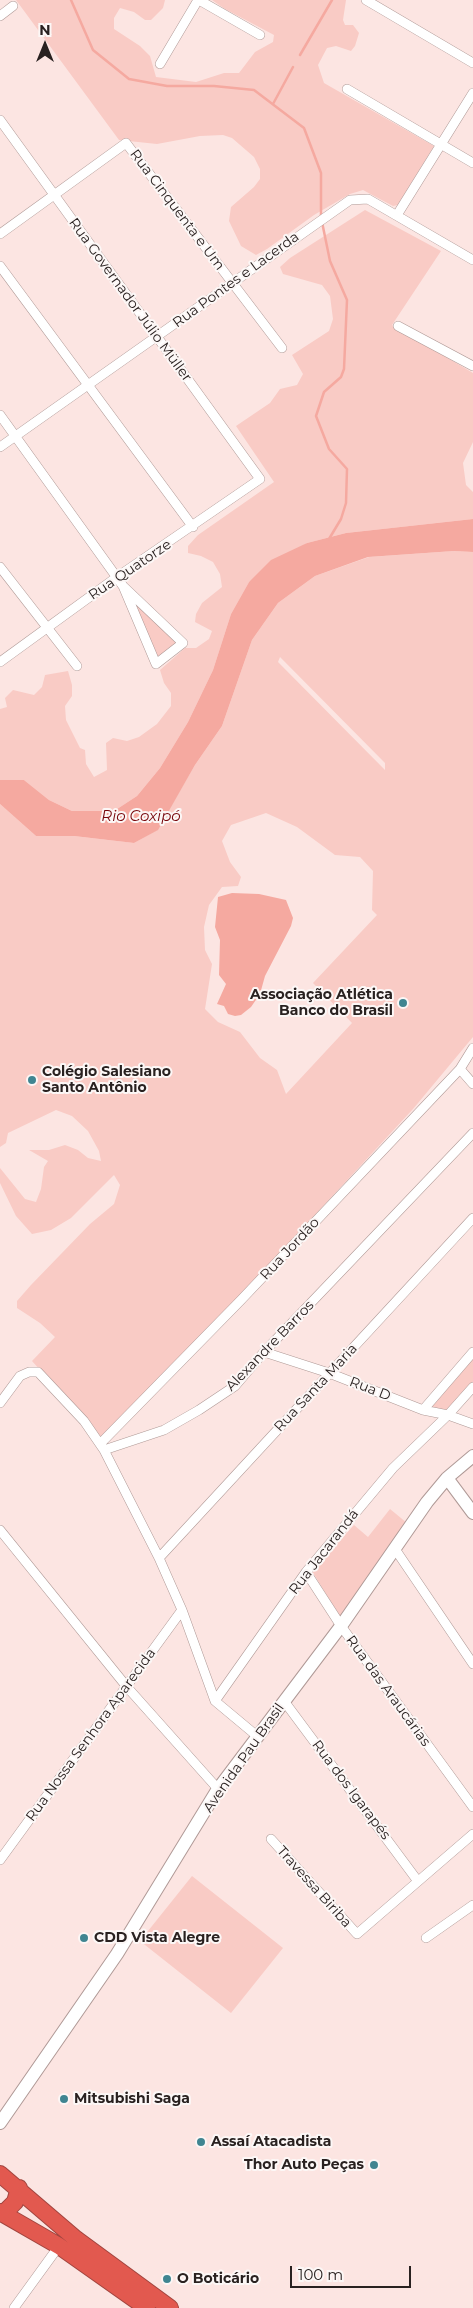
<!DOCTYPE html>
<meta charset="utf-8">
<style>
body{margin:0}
#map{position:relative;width:473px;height:2308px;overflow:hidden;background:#fce5e2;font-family:Montserrat,sans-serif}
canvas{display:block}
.north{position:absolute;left:20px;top:20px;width:50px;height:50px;-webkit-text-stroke:4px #fcf7f6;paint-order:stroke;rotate:0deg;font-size:14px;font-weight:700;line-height:20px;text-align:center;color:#292120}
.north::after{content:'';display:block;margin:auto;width:18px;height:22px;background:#292120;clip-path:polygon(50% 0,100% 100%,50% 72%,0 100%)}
.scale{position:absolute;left:290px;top:2266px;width:121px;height:22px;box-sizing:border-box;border:2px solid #292120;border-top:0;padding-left:6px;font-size:15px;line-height:18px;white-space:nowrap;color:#292120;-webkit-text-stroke:4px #fcf7f6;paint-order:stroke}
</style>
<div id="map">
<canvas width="473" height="2308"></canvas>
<div class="north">N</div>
<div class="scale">100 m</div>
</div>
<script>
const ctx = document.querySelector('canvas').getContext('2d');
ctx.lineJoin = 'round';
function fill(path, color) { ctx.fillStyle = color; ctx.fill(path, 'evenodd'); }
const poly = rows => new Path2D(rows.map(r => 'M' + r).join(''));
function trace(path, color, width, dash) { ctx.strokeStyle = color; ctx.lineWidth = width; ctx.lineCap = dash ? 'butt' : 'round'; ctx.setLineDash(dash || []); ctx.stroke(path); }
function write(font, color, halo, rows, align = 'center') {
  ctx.font = font + ' Montserrat,sans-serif'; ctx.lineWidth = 4; ctx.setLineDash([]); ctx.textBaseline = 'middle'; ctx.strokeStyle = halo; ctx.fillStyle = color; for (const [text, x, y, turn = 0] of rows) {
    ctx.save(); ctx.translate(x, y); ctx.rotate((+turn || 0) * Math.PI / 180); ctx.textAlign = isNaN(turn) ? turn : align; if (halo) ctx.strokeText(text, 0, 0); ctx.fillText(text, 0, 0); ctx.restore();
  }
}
fill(poly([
 [16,0,165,0,163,8,151,20,145,20,134,12,120,8,114,18,114,29,140,46,150,56,156,77,196,82,224,73,239,73,255,52,273,42,274,35,225,9,212,0,346,0,343,20,345,25,353,25,359,33,355,46,351,51,336,46,327,48,318,65,324,83,434,146,398,205,393,206,363,190,350,194,314,215,267,249,256,255,241,246,229,221,231,207,254,187,260,179,260,169,254,157,232,138,223,135,200,136,157,144,119,140],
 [365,210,441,251,392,325,473,373,473,442,463,463,466,485,473,492,473,519,346,533,307,543,249,582,231,614,213,670,188,722,160,768,137,796,114,811,72,811,49,800,24,780,0,780,0,709,7,707,5,698,13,690,34,695,42,687,45,675,68,671,72,685,72,696,65,706,66,720,80,748,85,750,86,764,94,777,107,770,106,743,113,738,127,741,139,737,157,724,171,706,171,693,164,683,160,670,185,648,196,648,209,639,212,631,195,622,196,614,202,603,222,587,220,574,213,562,201,556,188,553,188,546,198,535,274,482,236,426,270,403,280,389,297,385,303,374,292,355,329,331,333,319,330,296,322,285,283,274,280,267,290,258],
 [454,551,473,552,473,1037,413,1109,214,1324,101,1438,32,1361,55,1337,40,1323,17,1308,17,1301,31,1285,90,1224,114,1204,120,1185,114,1175,71,1218,51,1230,32,1234,16,1216,0,1183,0,1168,25,1199,36,1202,41,1189,44,1167,48,1161,29,1150,49,1150,65,1145,78,1150,88,1158,101,1161,99,1151,88,1131,72,1116,56,1110,8,1133,6,1143,0,1147,0,804,36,836,74,836,134,843,157,830,195,765,222,726,252,640,278,603,315,576,369,557],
 [280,657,385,763,385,770,278,662],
 [266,813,297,827,335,855,360,857,373,871,372,910,377,915,313,983,352,1023,286,1094,277,1070,260,1058,240,1032,218,1022,205,1009,212,964,205,950,204,927,209,905,222,887,238,886,241,877,230,862,222,841,231,825],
 [127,593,181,643,156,662],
 [473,1358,473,1383,446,1412,430,1408],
 [390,1509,407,1523,340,1617,312,1571,354,1525,368,1537],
 [192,1876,283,1948,231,2013,140,1941]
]), '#f9cbc5');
fill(poly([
 [473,519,473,552,454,551,368,557,315,576,278,603,252,640,222,726,195,765,158,830,134,843,74,836,36,836,0,804,0,780,24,780,49,800,72,811,114,811,137,796,160,768,188,722,213,670,231,614,249,582,271,560,307,543,346,533],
 [232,893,259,894,286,900,293,918,291,926,265,976,260,994,251,1007,241,1015,235,1016,228,1014,224,1006,217,1004,226,984,219,975,220,940,215,927,218,897]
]), '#f5a9a0');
trace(poly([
 [71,0,93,50,129,79,167,86,214,86,254,90,304,128,321,173,321,216],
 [300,55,332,0],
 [273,104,293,67],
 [322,222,330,261,347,300,344,369,341,377,324,392,316,416,329,449,347,469,346,503,341,519,329,539]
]), '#f5a9a0', 2.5);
const street = poly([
 [199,0,260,35],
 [366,0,473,63],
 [0,16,13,6],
 [160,64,198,0],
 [347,89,473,163],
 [0,120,260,479,117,577,0,662],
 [397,215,473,93],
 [0,234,126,143,282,348],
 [0,266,193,527],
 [398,326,473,366],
 [0,415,123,586,156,664,183,643,123,586],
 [0,447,350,200,368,199,473,260],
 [0,567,77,666],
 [460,1069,473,1084],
 [264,1352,329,1373,423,1410,448,1415,473,1424],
 [0,1403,20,1376,29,1372,38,1372,84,1421,104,1450,164,1430,199,1410,235,1386,264,1352,473,1133],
 [423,1410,473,1352],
 [100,1444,241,1300,460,1069,473,1048],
 [104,1450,159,1558,182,1610,215,1701,257,1736],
 [0,1530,127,1687,218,1789],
 [395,1549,473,1664],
 [159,1558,473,1218],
 [306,1572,341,1626,473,1807],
 [215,1701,306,1572,393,1468,448,1415,473,1387],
 [284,1701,417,1880],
 [271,1839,357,1934,473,1834],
 [0,1860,182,1610],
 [426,1938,473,1905],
 [14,2308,59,2246]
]);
const secondary = poly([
 [447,1478,473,1513],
 [0,2123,117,1954,218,1789,341,1626,427,1502,447,1478,473,1456]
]);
const highway = poly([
 [0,2174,76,2239,170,2308],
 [0,2212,59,2246,147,2308],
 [3,2214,15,2202,19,2188]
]);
trace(street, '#af9996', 10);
trace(secondary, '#af9996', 14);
trace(highway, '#a1453f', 18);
trace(street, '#fff', 9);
trace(secondary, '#fff', 12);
trace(highway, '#e2594f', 16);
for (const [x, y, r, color] of [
 [403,1003,5,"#408591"],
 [32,1080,5,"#408591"],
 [84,1938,5,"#408591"],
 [64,2099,5,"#408591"],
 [201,2142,5,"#408591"],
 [374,2165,5,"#408591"],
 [167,2279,5,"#408591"]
]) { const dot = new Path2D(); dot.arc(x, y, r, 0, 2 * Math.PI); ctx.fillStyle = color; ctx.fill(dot); trace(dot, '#fcf7f6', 2); }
write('14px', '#292120', '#fcf7f6', [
 ["Rua Cinquenta e Um",177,210,53],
 ["Rua Pontes e Lacerda",236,280,-36],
 ["Rua Governador Júlio Müller",130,300,54],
 ["Rua Quatorze",130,570,-34],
 ["Rua Jordão",290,1249,-47],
 ["Alexandre Barros",270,1346,-46],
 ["Rua Santa Maria",316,1388,-47],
 ["Rua D",370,1389,21],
 ["Rua Jacarandá",324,1552,-52],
 ["Rua das Araucárias",388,1691,54],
 ["Rua Nossa Senhora Aparecida",91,1735,-54],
 ["Avenida Pau Brasil",244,1758,-55],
 ["Rua dos Igarapés",351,1790,53],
 ["Travessa Biriba",314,1887,48]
]);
write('bold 14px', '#292120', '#fcf7f6', [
 ["Associação Atlética",393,995,"right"],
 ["Banco do Brasil",393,1011,"right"],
 ["Colégio Salesiano",42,1072],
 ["Santo Antônio",42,1088],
 ["CDD Vista Alegre",94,1938],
 ["Mitsubishi Saga",74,2099],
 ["Assaí Atacadista",211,2142],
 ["Thor Auto Peças",364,2165,"right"],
 ["O Boticário",177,2279]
], 'left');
write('italic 15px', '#77060b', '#fcf7f6', [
 ["Rio Coxipó",141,817]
]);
</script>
